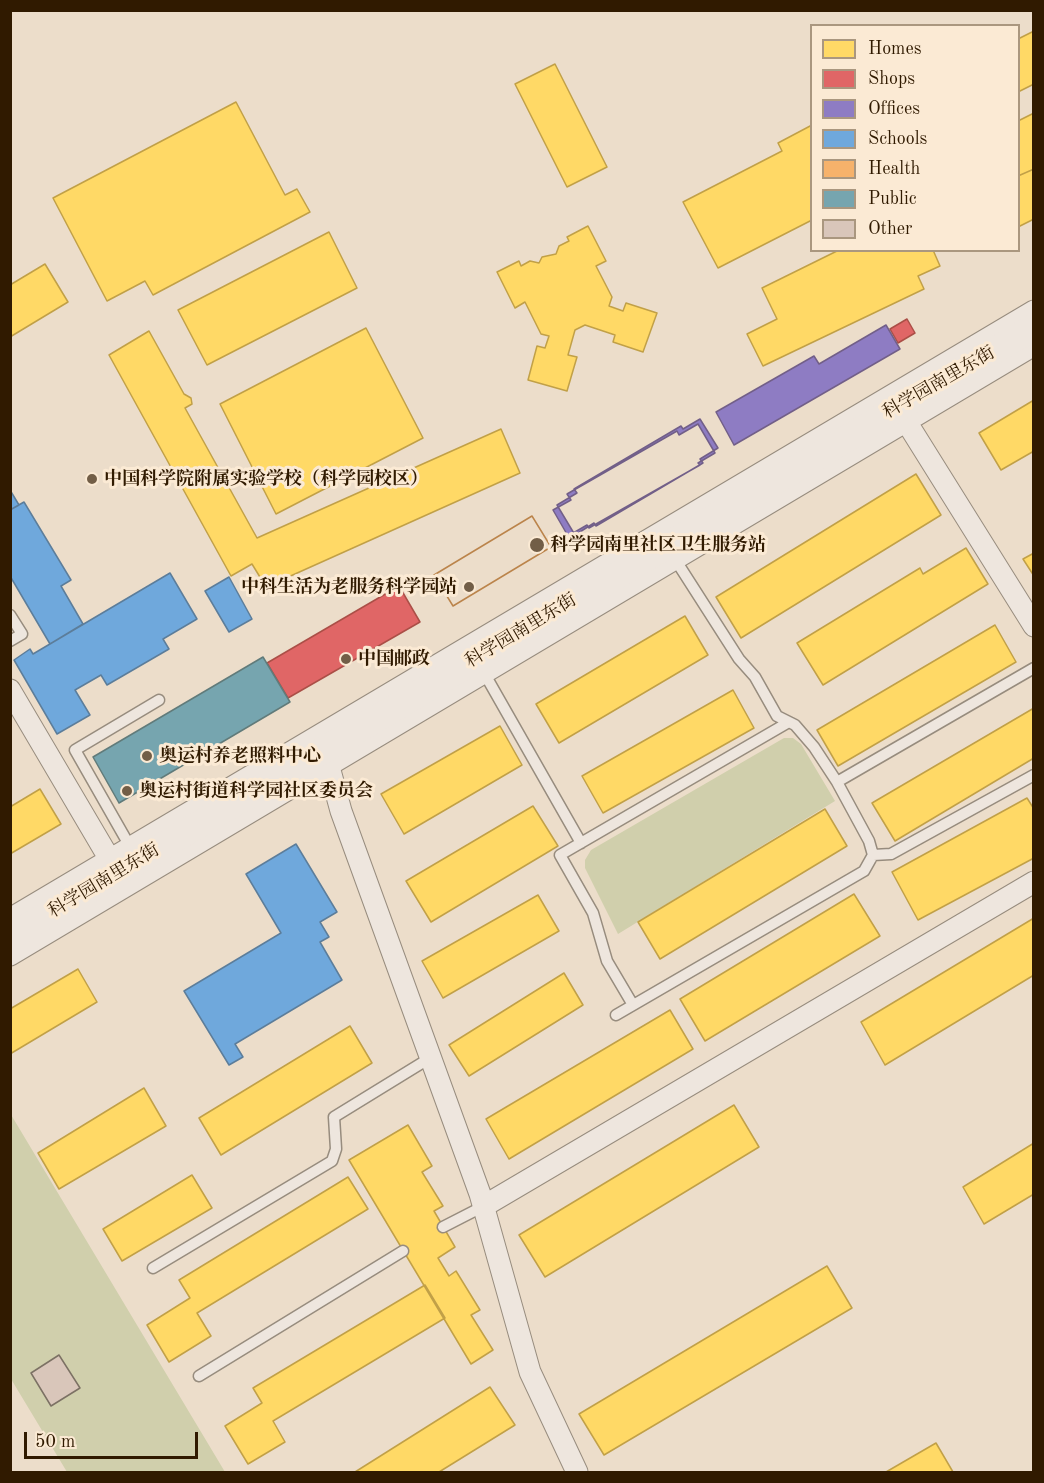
<!DOCTYPE html>
<meta charset="utf-8">
<style>
body{margin:0}
#map{position:relative;width:1044px;height:1483px;overflow:hidden;background:#ecddca;font-family:"Old Standard TT",serif}
canvas{display:block}
.frame{position:absolute;inset:0;border:12px solid #301a00;pointer-events:none}
.legend{position:absolute;left:810px;top:24px;width:210px;height:228px;box-sizing:border-box;background:#fbead4;border:2px solid #aa977f;margin:0;padding:8px 10px;list-style:none;font-size:18px;color:#301a00}
.legend li{display:flex;align-items:center;gap:12px;height:30px}
.legend b{width:30px;border:2px solid #aa977f}
.scale{position:absolute;left:24px;top:1432px;width:174px;height:27px;box-sizing:border-box;border:3px solid #301a00;border-top:0;padding-left:8px;font-size:18px;line-height:21px;white-space:nowrap;color:#301a00;-webkit-text-stroke:4px #fbead4;paint-order:stroke}
</style>
<div id="map">
<canvas width="1044" height="1483"></canvas>
<div class="frame"></div>
<ul class="legend">
<li><b style="height:16px;background:#ffd966"></b>Homes</li>
<li><b style="height:16px;background:#e06666"></b>Shops</li>
<li><b style="height:16px;background:#8e7cc3"></b>Offices</li>
<li><b style="height:16px;background:#6fa8dc"></b>Schools</li>
<li><b style="height:16px;background:#f6b26b"></b>Health</li>
<li><b style="height:16px;background:#76a5af"></b>Public</li>
<li><b style="height:16px;background:#d9c6ba"></b>Other</li>
</ul>
<div class="scale">50 m</div>
</div>
<script>
const ctx = document.querySelector('canvas').getContext('2d');
ctx.lineJoin = 'round';
function fill(path, color) { ctx.fillStyle = color; ctx.fill(path, 'evenodd'); }
const poly = rows => new Path2D(rows.map(r => 'M' + r).join(''));
function trace(path, color, width, dash) { ctx.strokeStyle = color; ctx.lineWidth = width; ctx.lineCap = dash ? 'butt' : 'round'; ctx.setLineDash(dash || []); ctx.stroke(path); }
function write(font, color, halo, rows, align = 'center') {
  ctx.font = font + ' "Old Standard TT","Noto Serif SC",serif'; ctx.lineWidth = 6; ctx.setLineDash([]); ctx.textBaseline = 'middle'; ctx.strokeStyle = halo; ctx.fillStyle = color; for (const [text, x, y, turn = 0] of rows) {
    ctx.save(); ctx.translate(x, y); ctx.rotate((+turn || 0) * Math.PI / 180); ctx.textAlign = isNaN(turn) ? turn : align; if (halo) ctx.strokeText(text, 0, 0); ctx.fillText(text, 0, 0); ctx.restore();
  }
}
fill(poly([
 [784,738,793,738,801,744,835,801,618,934,585,868,585,860,591,850],
 [10,1113,225,1472,67,1472,11,1379]
]), '#d0cfac');
const homes = poly([
 [1034,31,1034,84,1018,92,1018,39,1034,31],
 [555,64,607,167,567,187,515,84,555,64],
 [236,102,285,195,297,189,310,212,153,295,145,281,107,301,53,198,236,102],
 [1034,113,1034,169,1018,176,1018,121,1034,113],
 [812,125,812,220,718,268,683,202,782,151,778,143,812,125],
 [1034,169,1034,219,1018,227,1018,176,1034,169],
 [588,226,606,261,596,266,612,297,609,306,623,311,626,303,657,313,643,352,613,342,615,335,585,325,575,330,568,355,577,357,567,391,528,380,537,346,545,348,549,336,541,334,525,302,515,308,497,272,519,261,521,266,530,261,539,263,542,257,556,254,559,246,569,241,567,237,588,226],
 [329,232,357,288,207,365,178,310,329,232],
 [839,250,933,250,940,266,918,276,924,289,763,366,747,334,777,319,762,288,839,250],
 [45,264,68,302,10,337,10,285,45,264],
 [366,328,423,438,276,514,220,404,366,328],
 [149,331,184,394,191,398,192,404,185,408,257,538,501,429,520,473,266,587,252,564,231,576,109,355,149,331],
 [1034,400,1034,451,1001,470,979,433,1034,400],
 [916,474,941,515,741,638,716,597,916,474],
 [966,548,988,584,823,685,797,643,920,568,923,574,966,548],
 [1034,553,1034,576,1023,559,1034,553],
 [685,616,708,655,559,743,536,704,685,616],
 [995,625,1016,662,838,766,817,730,995,625],
 [733,690,754,728,603,813,582,776,733,690],
 [1034,708,1034,758,895,841,872,803,1034,708],
 [500,726,522,765,404,834,381,794,500,726],
 [40,789,61,824,10,854,10,807,40,789],
 [1027,798,1034,809,1034,858,918,920,892,872,1027,798],
 [533,806,558,846,431,922,406,881,533,806],
 [825,809,847,846,660,959,638,922,825,809],
 [854,894,880,936,705,1041,680,999,854,894],
 [538,895,559,931,443,998,422,961,538,895],
 [1034,918,1034,975,885,1065,861,1022,1034,918],
 [78,969,97,1002,10,1054,10,1009,78,969],
 [564,973,583,1005,469,1076,449,1045,564,973],
 [670,1010,693,1049,509,1159,486,1119,670,1010],
 [350,1026,372,1063,221,1155,199,1118,350,1026],
 [144,1088,166,1126,59,1189,38,1153,144,1088],
 [734,1105,759,1147,545,1277,519,1235,734,1105],
 [408,1125,432,1166,422,1172,443,1206,434,1211,455,1247,438,1258,449,1276,456,1271,480,1310,471,1315,493,1350,471,1364,349,1160,408,1125],
 [1034,1143,1034,1194,984,1224,963,1187,1034,1143],
 [192,1175,212,1208,122,1261,103,1229,192,1175],
 [348,1177,368,1209,197,1313,211,1336,169,1362,147,1325,190,1298,179,1280,348,1177],
 [827,1266,852,1308,604,1455,579,1414,827,1266],
 [425,1285,445,1318,273,1421,285,1442,248,1464,225,1426,262,1403,253,1388,425,1285],
 [490,1387,515,1425,439,1472,355,1472,490,1387],
 [936,1443,953,1472,886,1472,936,1443]
]);
fill(homes, '#ffd966');
trace(homes, '#c1a047', 1.5);
const shops = poly([
 [907,319,915,333,898,343,890,329,907,319],
 [399,586,420,622,288,698,267,663,399,586]
]);
fill(shops, '#e06666');
trace(shops, '#ab4f47', 1.5);
const offices = poly([
 [886,325,900,349,734,445,716,412,814,356,819,364,886,325],
 [700,419,718,448,700,459,703,463,596,526,594,523,575,535,557,505,577,493,574,489,681,426,683,429,700,419],
 [698,424,715,453,698,463,700,465,589,528,587,525,568,536,553,510,571,500,567,494,677,431,679,435,698,424]
]);
fill(offices, '#8e7cc3');
trace(offices, '#725f88', 1.5);
const schools = poly([
 [10,490,19,505,10,510,10,490],
 [24,502,71,580,61,586,83,624,50,644,10,576,10,510,24,502],
 [170,573,197,619,163,639,169,649,107,685,101,675,75,690,90,715,57,734,14,660,30,649,33,654,170,573],
 [229,577,252,619,229,632,205,591,229,577],
 [296,844,337,912,320,922,329,937,320,942,342,980,235,1044,243,1057,229,1065,184,991,281,933,246,874,296,844]
]);
fill(schools, '#6fa8dc');
trace(schools, '#5c7d9a', 1.5);
const health = poly([
 [532,516,551,547,453,606,434,575,532,516],
 [532,516,551,547,453,606,434,575,532,516]
]);
fill(health, '#f6b26b');
trace(health, '#bb844b', 1.5);
const public = poly([
 [263,657,290,702,119,803,93,757,263,657]
]);
fill(public, '#76a5af');
trace(public, '#617b7a', 1.5);
const building = poly([
 [59,1355,80,1388,51,1406,31,1373,59,1355]
]);
fill(building, '#d9c6ba');
trace(building, '#7c7164', 1.5);
const service = poly([
 [10,615,22,634,10,641],
 [483,671,581,843],
 [837,782,1034,668],
 [132,850,75,750,159,700],
 [873,855,891,854,1034,775],
 [633,1005,607,961,593,913,560,855,789,722],
 [616,1015,864,871,873,855,869,841,837,782,814,747,795,725,777,716,755,677,739,659,673,556],
 [443,1227,484,1206],
 [153,1268,332,1161,336,1149,334,1117,430,1058],
 [199,1376,403,1251]
]);
const minor = poly([
 [899,410,1034,626],
 [10,690,116,870],
 [325,752,341,811,480,1194,530,1372,577,1472],
 [10,919,1034,311],
 [10,955,1034,345],
 [484,1206,1034,882]
]);
const tertiary = poly([
 [10,937,1034,327]
]);
trace(service, '#978c7e', 13);
trace(minor, '#978c7e', 23);
trace(tertiary, '#978c7e', 29);
trace(service, '#eee6de', 10);
trace(minor, '#eee6de', 21);
trace(tertiary, '#eee6de', 27);
for (const [x, y, r, color] of [
 [92,479,6,"#725e47"],
 [537,545,8,"#725e47"],
 [469,587,6,"#725e47"],
 [346,659,6,"#725e47"],
 [147,756,6,"#725e47"],
 [127,791,6,"#725e47"]
]) { const dot = new Path2D(); dot.arc(x, y, r, 0, 2 * Math.PI); ctx.fillStyle = color; ctx.fill(dot); trace(dot, '#fbead4', 2); }
write('18px', '#301a00', '#fbead4', [
 ["科学园南里东街",939,383,-30],
 ["科学园南里东街",521,631,-31],
 ["科学园南里东街",104,881,-31]
]);
write('bold 18px', '#301a00', '#fbead4', [
 ["中国科学院附属实验学校（科学园校区）",104,479],
 ["科学园南里社区卫生服务站",550,545],
 ["中科生活为老服务科学园站",457,587,"right"],
 ["中国邮政",358,659],
 ["奥运村养老照料中心",159,756],
 ["奥运村街道科学园社区委员会",139,791]
], 'left');
</script>
